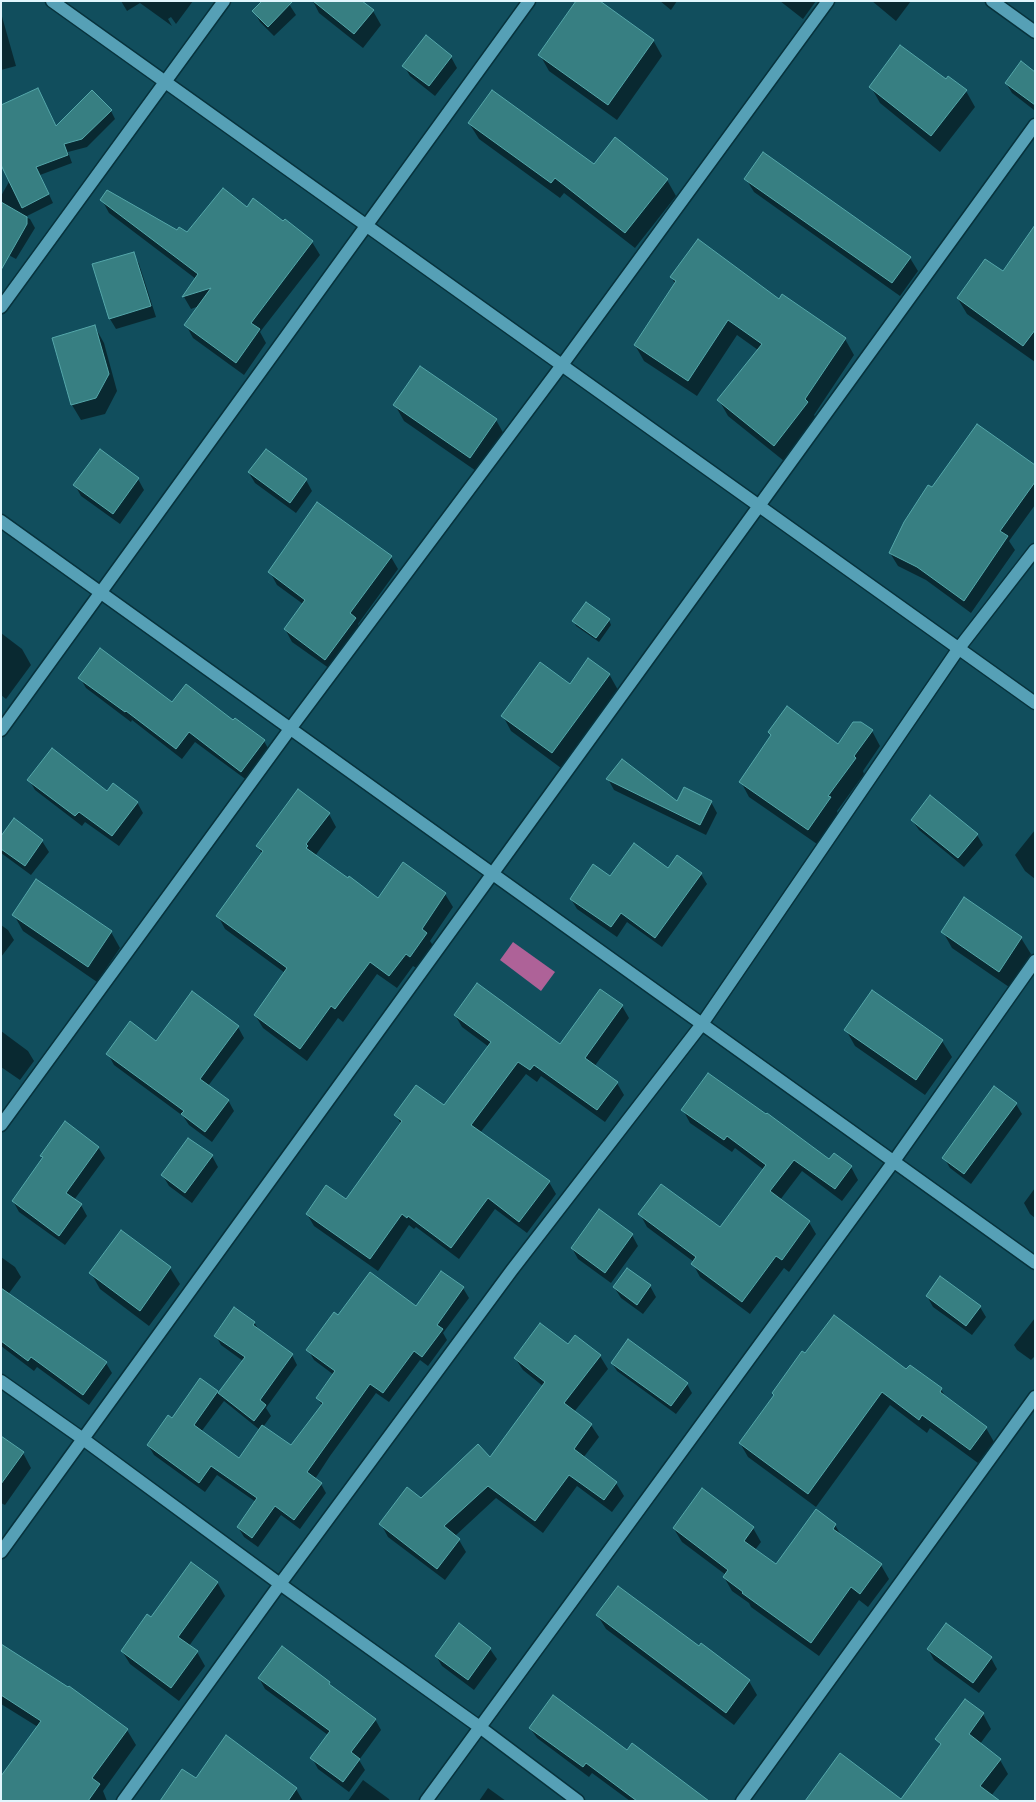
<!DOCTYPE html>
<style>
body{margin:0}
#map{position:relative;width:1036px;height:1802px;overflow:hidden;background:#114e5d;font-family:"Zilla Slab",serif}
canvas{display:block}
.frame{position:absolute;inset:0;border:2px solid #e1f6fd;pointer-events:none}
</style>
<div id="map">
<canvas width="1036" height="1802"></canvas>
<div class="frame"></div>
</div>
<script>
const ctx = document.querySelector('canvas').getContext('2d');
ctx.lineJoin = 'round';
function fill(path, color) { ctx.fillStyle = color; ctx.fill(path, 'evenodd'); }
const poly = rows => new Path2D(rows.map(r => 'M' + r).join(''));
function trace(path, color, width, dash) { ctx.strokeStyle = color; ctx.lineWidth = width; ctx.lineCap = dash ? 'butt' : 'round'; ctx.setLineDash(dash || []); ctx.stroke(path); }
fill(poly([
 [513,942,555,972,541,991,500,960]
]), '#ae6298');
fill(poly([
 [121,1,193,1,176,24,171,17,168,19,172,26,140,3,127,11],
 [287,1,296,15,274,36,260,22,254,11],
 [313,1,360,1,373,11,381,25,363,48,319,13],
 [660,1,677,1,671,10],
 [780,1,816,1,803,19],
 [872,1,911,1,896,21],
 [1,13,16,66,1,70],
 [426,37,451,57,457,68,435,96,410,76,404,66],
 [653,40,662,56,617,120,549,71,540,55],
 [1035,74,1035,108,1034,110,1012,93,1006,83],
 [947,80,966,91,975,107,940,152,880,103,871,87],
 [38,89,57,128,111,111,115,119,87,147,68,152,72,163,40,175,53,203,25,217,30,219,35,228,16,259,1,251,1,196,10,180],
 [469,123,594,166,667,180,676,196,635,248,564,193,560,198,479,139],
 [764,154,910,258,918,271,900,296,754,192,746,179],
 [102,200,187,234,247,209,284,223,285,221,312,242,320,255,260,332,266,343,244,375,193,338,186,325,199,306,191,309,184,297,196,279,109,213],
 [1035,227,1035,362,967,314,958,299,1003,273],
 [133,253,139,264,156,317,116,329,110,319,94,265],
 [672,278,779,301,845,339,854,355,814,415,817,419,784,461,728,416,719,400,758,350,737,335,697,396,644,361,635,345,675,284],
 [95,327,104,343,117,391,105,414,81,420,72,405],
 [395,405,496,420,505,436,479,473,404,421],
 [1035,467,1035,505,1009,541,1015,550,971,613,926,580,898,566,890,553,932,489],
 [249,473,306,480,312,491,296,513,255,483],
 [138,479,144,490,120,524,81,496,75,485],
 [391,557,398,569,358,624,362,631,333,671,292,642,285,629,303,604,277,585,270,572],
 [609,620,611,625,599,642,576,626,574,621],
 [1,633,22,649,31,665,6,699,1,695],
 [609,674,618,690,561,768,511,731,503,716],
 [80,678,233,722,235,719,264,741,270,752,248,781,195,742,182,759,132,720,131,722,86,688],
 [872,731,880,746,863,771,864,774,837,811,838,814,817,844,749,797,741,782,772,736,769,732,838,746],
 [608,779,677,803,711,802,717,813,706,835,614,790],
 [29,780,108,792,137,802,143,813,119,846,85,822,82,826,35,790],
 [329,814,336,827,315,856,348,880,379,899,403,864,445,894,453,907,430,941,434,947,418,969,413,966,397,988,377,974,343,1022,338,1018,307,1061,263,1028,255,1015,285,973,225,929,218,916,262,854,258,846],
 [14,820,42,841,49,852,31,875,1,853,1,838],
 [912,820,977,835,983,845,964,867,919,830],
 [1035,830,1035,879,1025,871,1015,855],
 [668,870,701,874,707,884,662,947,627,922,617,937,577,909,571,899,610,877],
 [965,899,1021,938,1031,954,1009,987,952,948,943,932],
 [14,915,111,932,120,948,97,982,23,931],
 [1,925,8,930,14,940,1,957],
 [872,992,942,1041,952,1057,925,1095,855,1046,846,1030],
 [622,1006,629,1018,594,1067,617,1083,624,1095,605,1122,541,1076,537,1082,526,1074,480,1133,549,1182,556,1194,527,1233,495,1209,459,1259,416,1227,414,1229,409,1225,378,1271,314,1226,307,1214,346,1201,401,1124,396,1115,444,1107,489,1047,462,1027,455,1015,561,1046],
 [238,1027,244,1038,208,1086,228,1100,234,1111,212,1142,189,1125,183,1116,114,1065,108,1054,156,1042],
 [1,1031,28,1051,34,1061,20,1080,1,1067],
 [1016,1104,1022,1114,971,1184,950,1168,944,1158],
 [683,1110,851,1167,858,1180,842,1201,802,1171,780,1200,809,1222,816,1234,789,1272,784,1268,750,1314,700,1277,693,1264,694,1262,647,1227,640,1214,720,1229,764,1170,735,1148,732,1152,690,1123],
 [98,1147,105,1158,74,1200,81,1205,87,1216,65,1245,19,1212,13,1201,43,1159,41,1156],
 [212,1156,218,1167,192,1203,169,1186,163,1176],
 [1035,1188,1035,1218,1030,1214,1024,1203],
 [121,1232,170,1268,180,1284,149,1326,100,1289,91,1273],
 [632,1235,638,1246,611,1283,578,1259,572,1248],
 [1,1257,15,1267,21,1277,7,1296,1,1292],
 [650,1286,656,1297,643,1314,621,1298,614,1287],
 [463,1288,469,1298,443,1333,447,1340,428,1366,420,1360,389,1402,376,1393,330,1456,315,1479,321,1484,326,1493,300,1529,281,1515,258,1547,244,1537,238,1527,256,1502,217,1475,205,1492,154,1455,148,1445,172,1419,201,1380,219,1394,243,1361,221,1345,216,1336,254,1322,260,1332,292,1355,297,1365,266,1408,271,1416,263,1427,291,1446,322,1406,318,1398,334,1375,314,1360,308,1350,338,1317,416,1308],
 [224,1401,260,1430,240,1460,201,1432],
 [927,1296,980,1307,986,1317,972,1335,933,1307],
 [1035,1318,1035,1356,1031,1360,1017,1350,1014,1345],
 [1,1325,106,1363,112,1373,89,1405,37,1367,34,1371,1,1346],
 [568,1346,600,1356,608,1369,574,1412,591,1425,599,1437,583,1458,616,1483,624,1496,612,1512,577,1486,543,1533,496,1498,455,1536,459,1540,466,1552,445,1580,388,1537,381,1524,490,1459,544,1387,523,1370,515,1358],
 [612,1363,687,1384,692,1393,676,1414,617,1371],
 [907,1371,941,1389,946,1398,986,1428,994,1442,978,1463,930,1428,927,1433,890,1405,816,1507,748,1457,740,1443],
 [1,1437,23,1453,31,1468,5,1505,1,1503],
 [835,1525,842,1537,881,1565,889,1579,868,1607,859,1600,819,1656,751,1607,749,1603,732,1591,724,1577,726,1575,682,1542,674,1529,753,1528,761,1542,755,1550,776,1566],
 [217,1582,225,1596,189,1646,197,1652,205,1666,179,1701,130,1664,122,1651,151,1618],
 [598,1616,699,1648,749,1681,757,1695,734,1725,606,1629],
 [459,1625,490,1649,497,1659,474,1690,442,1666,436,1656],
 [1,1645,69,1689,70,1688,127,1730,136,1745,103,1791,107,1801,1,1801,38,1727,1,1704],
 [928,1649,991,1658,997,1669,979,1693,934,1660],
 [259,1678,329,1683,333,1688,375,1719,381,1730,359,1760,365,1770,349,1792,318,1769,312,1758,328,1735,265,1689],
 [983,1714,991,1729,980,1744,1000,1760,1008,1774,991,1796,901,1801,941,1746,937,1739],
 [530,1728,627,1752,701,1801,630,1801,592,1773,589,1777,537,1738],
 [196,1780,296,1789,303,1801,161,1801],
 [363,1780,389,1799,390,1801,348,1801],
 [488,1788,506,1801,479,1801]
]), '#0007');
const building = poly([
 [262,1,293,1,268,27,252,11,262,1],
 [313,1,362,1,374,10,354,34,313,1],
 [576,1,600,1,654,40,608,105,538,55,576,1],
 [426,35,452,56,429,86,402,66,426,35],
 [900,45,946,79,948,76,967,90,931,136,869,87,900,45],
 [1021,61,1035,72,1035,105,1005,83,1021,61],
 [38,88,56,126,92,90,112,110,82,139,64,144,68,155,36,167,49,194,22,208,1,165,1,105,38,88],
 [492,90,594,164,615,137,668,179,625,233,555,178,551,183,468,123,492,90],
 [763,152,911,257,892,283,744,179,763,152],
 [223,188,247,207,253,198,283,221,285,219,313,241,251,323,260,329,236,363,184,325,211,288,182,297,198,274,100,200,107,190,177,230,179,227,187,232,223,188],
 [1,202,27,217,27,224,1,270,1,202],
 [1035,225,1035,330,1023,346,957,298,985,259,1003,271,1035,225],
 [698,239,779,299,782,294,846,338,805,399,808,402,774,446,717,400,762,344,728,320,688,381,634,345,676,281,670,277,698,239],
 [134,252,151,306,109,319,92,264,134,252],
 [95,325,109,374,96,398,71,405,52,338,95,325],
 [420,366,497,419,470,458,393,405,420,366],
 [977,424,1035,465,1035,482,1000,531,1008,536,964,601,917,567,889,553,904,522,928,485,932,487,977,424],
 [100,449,139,478,113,514,73,485,100,449],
 [266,449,307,479,290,503,248,472,266,449],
 [317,502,392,556,350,613,356,618,325,660,284,629,305,600,268,572,317,502],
 [586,602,610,619,596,638,572,621,586,602],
 [100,648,172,702,186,684,233,720,235,718,265,740,241,772,189,732,176,749,126,711,125,712,78,678,100,648],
 [588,658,610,674,552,753,501,716,540,662,570,684,588,658],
 [787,706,838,744,853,722,861,722,873,730,854,756,856,758,828,796,831,797,808,830,739,782,771,735,768,732,787,706],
 [52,748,107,791,113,783,138,802,112,836,79,812,75,816,27,780,52,748],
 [622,759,677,801,684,787,712,801,700,825,606,779,622,759],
 [298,789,330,813,306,844,308,846,306,848,348,878,349,876,378,898,403,862,446,893,422,929,427,933,410,957,406,954,389,976,370,962,335,1009,331,1006,300,1049,254,1015,287,968,216,916,263,851,256,846,298,789],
 [930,795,978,834,958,858,911,820,930,795],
 [14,818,43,840,25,866,1,849,1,836,14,818],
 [634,843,668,868,677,855,702,873,655,938,621,913,611,927,570,899,593,864,610,876,634,843],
 [36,879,112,931,88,967,12,915,36,879],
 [964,897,1022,937,999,972,941,932,964,897],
 [477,983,560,1044,600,989,623,1005,585,1058,618,1082,597,1110,534,1065,530,1070,518,1062,471,1125,550,1181,519,1222,488,1198,451,1248,408,1216,407,1218,402,1214,370,1259,306,1214,326,1185,346,1199,402,1121,394,1115,416,1085,444,1105,491,1042,454,1015,477,983],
 [872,990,943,1040,916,1080,844,1030,872,990],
 [192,991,239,1026,200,1079,229,1100,205,1132,181,1114,184,1111,106,1054,130,1021,156,1041,192,991],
 [708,1073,766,1114,767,1113,829,1159,834,1153,852,1166,835,1189,794,1160,770,1191,810,1221,782,1260,776,1256,742,1302,691,1264,696,1257,638,1214,661,1184,720,1227,766,1165,727,1136,724,1140,681,1110,708,1073],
 [994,1086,1017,1103,964,1174,942,1158,994,1086],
 [65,1121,99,1147,66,1193,82,1204,59,1236,12,1201,43,1157,40,1156,65,1121],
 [188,1138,213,1155,185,1193,161,1175,188,1138],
 [599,1209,633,1234,605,1273,571,1248,599,1209],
 [121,1230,171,1267,140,1311,89,1273,121,1230],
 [627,1268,651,1285,637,1305,613,1287,627,1268],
 [441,1271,464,1287,437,1325,443,1329,422,1357,414,1351,383,1393,370,1384,307,1472,322,1483,294,1520,275,1506,252,1538,237,1527,257,1498,211,1466,199,1483,147,1445,168,1415,172,1418,200,1378,218,1391,194,1425,239,1458,262,1425,291,1445,323,1403,316,1398,335,1371,306,1350,334,1312,338,1315,370,1272,416,1306,441,1271],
 [940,1276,981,1306,966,1326,926,1296,940,1276],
 [1,1288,107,1362,83,1395,31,1357,28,1361,1,1341,1,1288],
 [234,1307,255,1322,253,1325,293,1354,260,1400,266,1405,254,1421,218,1393,245,1357,214,1336,234,1307],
 [834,1315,906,1369,910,1365,942,1388,940,1392,987,1427,970,1450,922,1415,919,1420,882,1392,808,1494,739,1443,774,1395,772,1393,802,1351,805,1353,834,1315],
 [540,1323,568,1344,575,1335,601,1355,564,1403,592,1424,574,1449,617,1482,604,1500,569,1475,535,1521,488,1486,444,1526,460,1539,437,1569,379,1524,407,1487,421,1498,478,1444,490,1457,545,1382,514,1358,540,1323],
 [628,1339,688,1383,671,1406,611,1363,628,1339],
 [1,1436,24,1452,1,1484,1,1436],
 [702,1488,754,1527,744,1541,776,1564,816,1509,836,1524,833,1529,882,1564,860,1594,851,1587,811,1643,742,1593,743,1592,723,1577,728,1570,673,1528,702,1488],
 [191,1562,218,1582,178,1637,198,1651,171,1688,121,1651,147,1614,151,1617,191,1562],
 [618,1586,699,1646,701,1643,750,1680,726,1713,596,1615,618,1586],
 [459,1623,491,1648,468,1680,435,1656,459,1623],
 [946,1623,992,1657,973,1683,927,1649,946,1623],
 [1,1644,68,1687,69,1686,128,1729,92,1778,100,1784,88,1801,1,1801,1,1776,41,1721,1,1695,1,1644],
 [282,1646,330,1682,329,1684,376,1719,351,1752,360,1759,343,1782,310,1758,330,1731,258,1678,282,1646],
 [553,1695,627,1750,632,1743,709,1801,637,1801,586,1763,583,1767,529,1728,553,1695],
 [965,1699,984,1713,969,1734,1001,1759,980,1786,1000,1801,805,1801,840,1753,901,1799,941,1744,935,1739,965,1699],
 [226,1735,297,1788,288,1801,160,1801,182,1769,196,1778,226,1735]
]);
fill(building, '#377f82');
trace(building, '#55a7aa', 1);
const minor = poly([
 [52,1,1035,703],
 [992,1,1035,32],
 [1,307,224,1],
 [1,521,1035,1263],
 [1,730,529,1],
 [1,1125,290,729,562,365,828,1],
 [1,1381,83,1439,280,1584,481,1728,578,1801],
 [1,1552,1035,125],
 [123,1801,280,1584,512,1270,702,1024,959,648,1035,550],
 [426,1801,894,1161,1035,961],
 [742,1801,1035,1397]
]);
trace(minor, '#07323c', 15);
trace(minor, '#56a0b6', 12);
</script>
